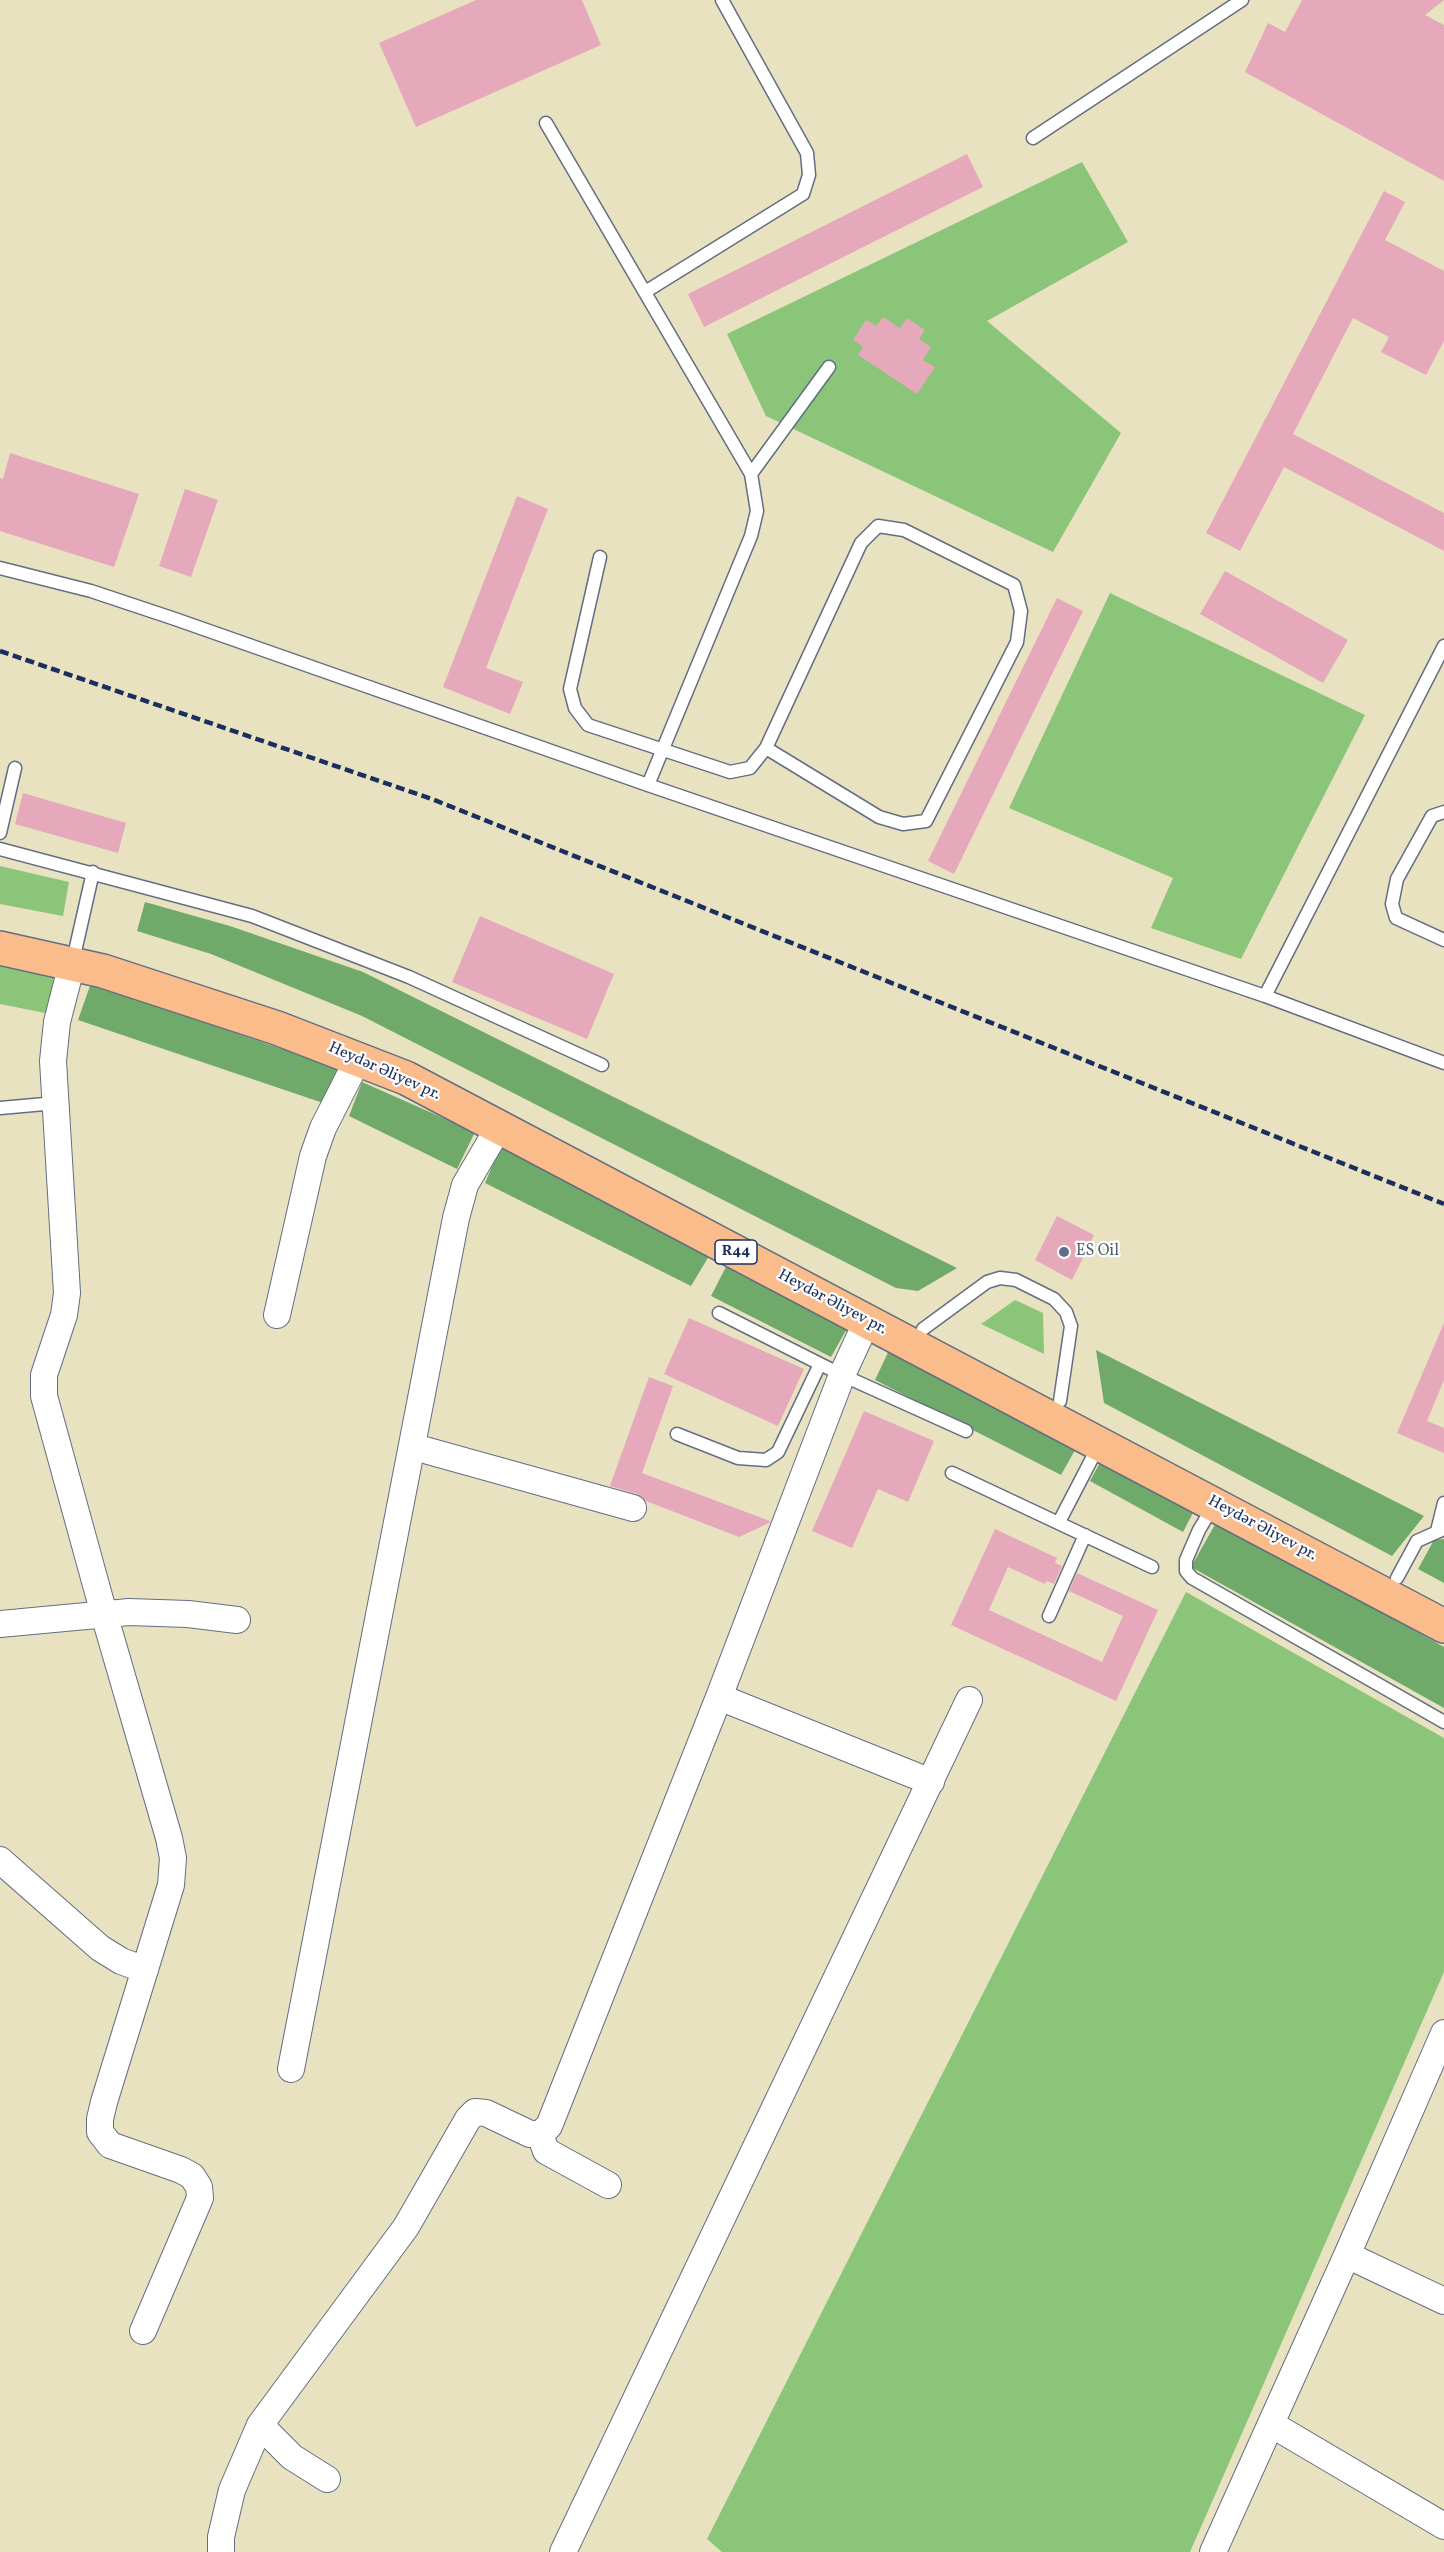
<!DOCTYPE html>
<meta charset="utf-8">
<style>
body{margin:0}
canvas{display:block;background:#e8e2c1}
</style>
<canvas width="1444" height="2552"></canvas>
<script>
const ctx = document.querySelector('canvas').getContext('2d');
ctx.lineJoin = 'round';
function fill(path, color) { ctx.fillStyle = color; ctx.fill(path, 'evenodd'); }
const poly = rows => new Path2D(rows.map(r => 'M' + r).join(''));
function trace(path, color, width, dash) { ctx.strokeStyle = color; ctx.lineWidth = width; ctx.lineCap = dash ? 'butt' : 'round'; ctx.setLineDash(dash || []); ctx.stroke(path); }
function write(font, color, halo, rows, align = 'center') {
  ctx.font = font + ' Vollkorn,serif'; ctx.lineWidth = 4.5; ctx.setLineDash([]); ctx.textBaseline = 'middle'; ctx.strokeStyle = halo; ctx.fillStyle = color; for (const [text, x, y, turn = 0] of rows) {
    ctx.save(); ctx.translate(x, y); ctx.rotate((+turn || 0) * Math.PI / 180); ctx.textAlign = isNaN(turn) ? turn : align; if (halo) ctx.strokeText(text, 0, 0); ctx.fillText(text, 0, 0); ctx.restore();
  }
}
fill(poly([
 [1082,162,1128,242,987,321,1121,433,1053,552,766,416,727,334],
 [1110,593,1365,715,1241,959,1151,928,1173,878,1009,808],
 [0,866,69,882,63,916,0,904],
 [0,965,58,975,45,1013,0,1004],
 [1015,1300,1043,1313,1044,1354,981,1324],
 [1186,1592,1444,1738,1444,1972,1190,2552,722,2552,707,2539]
]), '#8bc57a');
fill(poly([
 [145,902,230,926,363,972,957,1268,918,1291,896,1288,362,1016,211,954,137,931],
 [91,983,343,1070,326,1104,78,1020],
 [362,1082,475,1132,457,1169,349,1116],
 [503,1141,715,1246,691,1286,485,1183],
 [732,1255,853,1318,831,1357,711,1296],
 [891,1346,1079,1443,1061,1475,875,1380],
 [1096,1350,1424,1516,1392,1556,1104,1403],
 [1103,1457,1195,1509,1183,1532,1090,1481],
 [1217,1521,1444,1647,1444,1708,1191,1567],
 [1444,1539,1444,1583,1418,1569,1434,1540]
]), '#70aa6a');
fill(poly([
 [476,0,582,0,601,45,416,127,379,43],
 [1302,0,1444,0,1425,15,1444,25,1444,181,1245,72,1268,23,1285,32],
 [967,154,983,187,704,327,688,294],
 [1384,191,1405,202,1385,240,1444,271,1444,341,1426,375,1381,352,1389,337,1353,318,1293,434,1444,513,1444,551,1284,467,1240,551,1206,533],
 [883,317,900,328,907,318,925,330,919,339,931,347,923,360,935,367,917,394,858,355,863,347,853,340,866,320,876,326],
 [10,453,139,494,114,567,0,531,0,478,3,479],
 [185,489,218,500,191,577,159,566],
 [517,496,548,509,486,668,523,682,510,714,443,687],
 [1225,571,1348,640,1323,683,1200,614],
 [1057,598,1083,611,954,874,928,861],
 [23,793,126,823,118,853,15,824],
 [480,916,614,974,587,1039,452,982],
 [1057,1216,1094,1235,1072,1280,1035,1260],
 [689,1318,804,1369,778,1426,664,1374],
 [1444,1323,1444,1380,1427,1421,1444,1428,1444,1453,1397,1433],
 [649,1377,673,1386,642,1473,770,1521,769,1523,739,1537,646,1501,637,1494,610,1486],
 [864,1411,934,1441,908,1502,878,1489,852,1548,812,1531],
 [995,1529,1057,1558,1055,1563,1062,1566,1054,1584,1047,1581,1045,1584,1008,1567,989,1610,1102,1662,1123,1616,1069,1591,1077,1573,1158,1610,1116,1701,951,1625]
]), '#e6a8bb');
const lane = poly([
 [546,123,751,474,757,511,751,536,648,785],
 [1033,138,1242,0],
 [645,292,803,194,809,175,807,153,722,0],
 [751,474,829,367],
 [600,557,570,689,575,708,588,725,730,772,750,768,766,748,861,543,878,526,904,530,1014,585,1021,611,1017,642,926,821,903,824,879,817,766,748],
 [0,568,91,591,175,619,648,785,1265,996,1444,1063],
 [1444,812,1432,816,1397,879,1392,904,1396,918,1444,940],
 [0,833,15,768],
 [0,849,252,916,409,977,602,1065],
 [76,947,93,872],
 [1265,996,1444,646],
 [0,1108,56,1103],
 [719,1313,842,1375,966,1431],
 [923,1329,987,1282,1000,1278,1016,1280,1054,1299,1066,1312,1071,1326,1060,1401],
 [677,1434,738,1458,766,1460,778,1452,820,1364],
 [952,1473,1152,1567],
 [1214,1505,1199,1530,1186,1560,1186,1571,1192,1578,1444,1722],
 [1059,1522,1099,1445],
 [1437,1531,1444,1503],
 [1397,1578,1417,1541,1444,1529],
 [1049,1616,1085,1535]
]);
const street = poly([
 [72,964,57,1022,53,1061,67,1293,64,1315,44,1375,44,1396,104,1614,169,1838,173,1858,171,1885,104,2102,100,2119,100,2132,110,2145,181,2170,192,2176,199,2187,200,2198,143,2331],
 [277,1315,313,1156,323,1128,358,1059],
 [414,1447,633,1508],
 [0,1624,129,1612,188,1614,237,1620],
 [719,1697,931,1782],
 [0,1860,100,1948,121,1961,145,1970],
 [291,2069,456,1218,465,1185,499,1127],
 [540,2134,546,2151,608,2185],
 [1347,2255,1444,2301],
 [1271,2424,1444,2526],
 [260,2425,292,2457,327,2479],
 [221,2552,221,2537,232,2490,260,2425,406,2227,468,2119,475,2112,486,2113,530,2134,540,2134,549,2126,719,1697,842,1375,867,1321],
 [563,2552,969,1700],
 [1213,2552,1347,2255,1444,2033]
]);
const primary = poly([
 [0,948,103,971,277,1028,406,1078,1444,1626]
]);
trace(lane, '#636e81', 15);
trace(street, '#636e81', 28);
trace(primary, '#636e81', 36);
trace(lane, '#fff', 12);
trace(street, '#fff', 26);
trace(primary, '#fabc8b', 33);
trace(poly([
 [0,651,432,799,1444,1204]
]), '#1b2f5e', 4.5, [9, 4.5]);
for (const [x, y, r, color] of [
 [1064,1252,6,"#5c6f8a"]
]) { const dot = new Path2D(); dot.arc(x, y, r, 0, 2 * Math.PI); ctx.fillStyle = color; ctx.fill(dot); trace(dot, '#fff', 2); }
for (const [x, y, w] of [
 [736,1252,42]
]) { const box = new Path2D(); box.roundRect(x - w / 2, y - 12, w, 24, 4.5); ctx.fillStyle = '#fff'; ctx.fill(box); trace(box, '#1b2f5e', 1.5); }
write('bold 15px', '#1b2f5e', null, [
 ["R44",736,1252]
]);
write('16px', '#1b2f5e', '#fff', [
 ["Heydər Əliyev pr.",384,1072,24],
 ["Heydər Əliyev pr.",832,1303,28],
 ["Heydər Əliyev pr.",1262,1529,28]
]);
write('16px', '#4e5e75', '#fff', [
 ["ES Oil",1076,1252]
], 'left');
</script>
